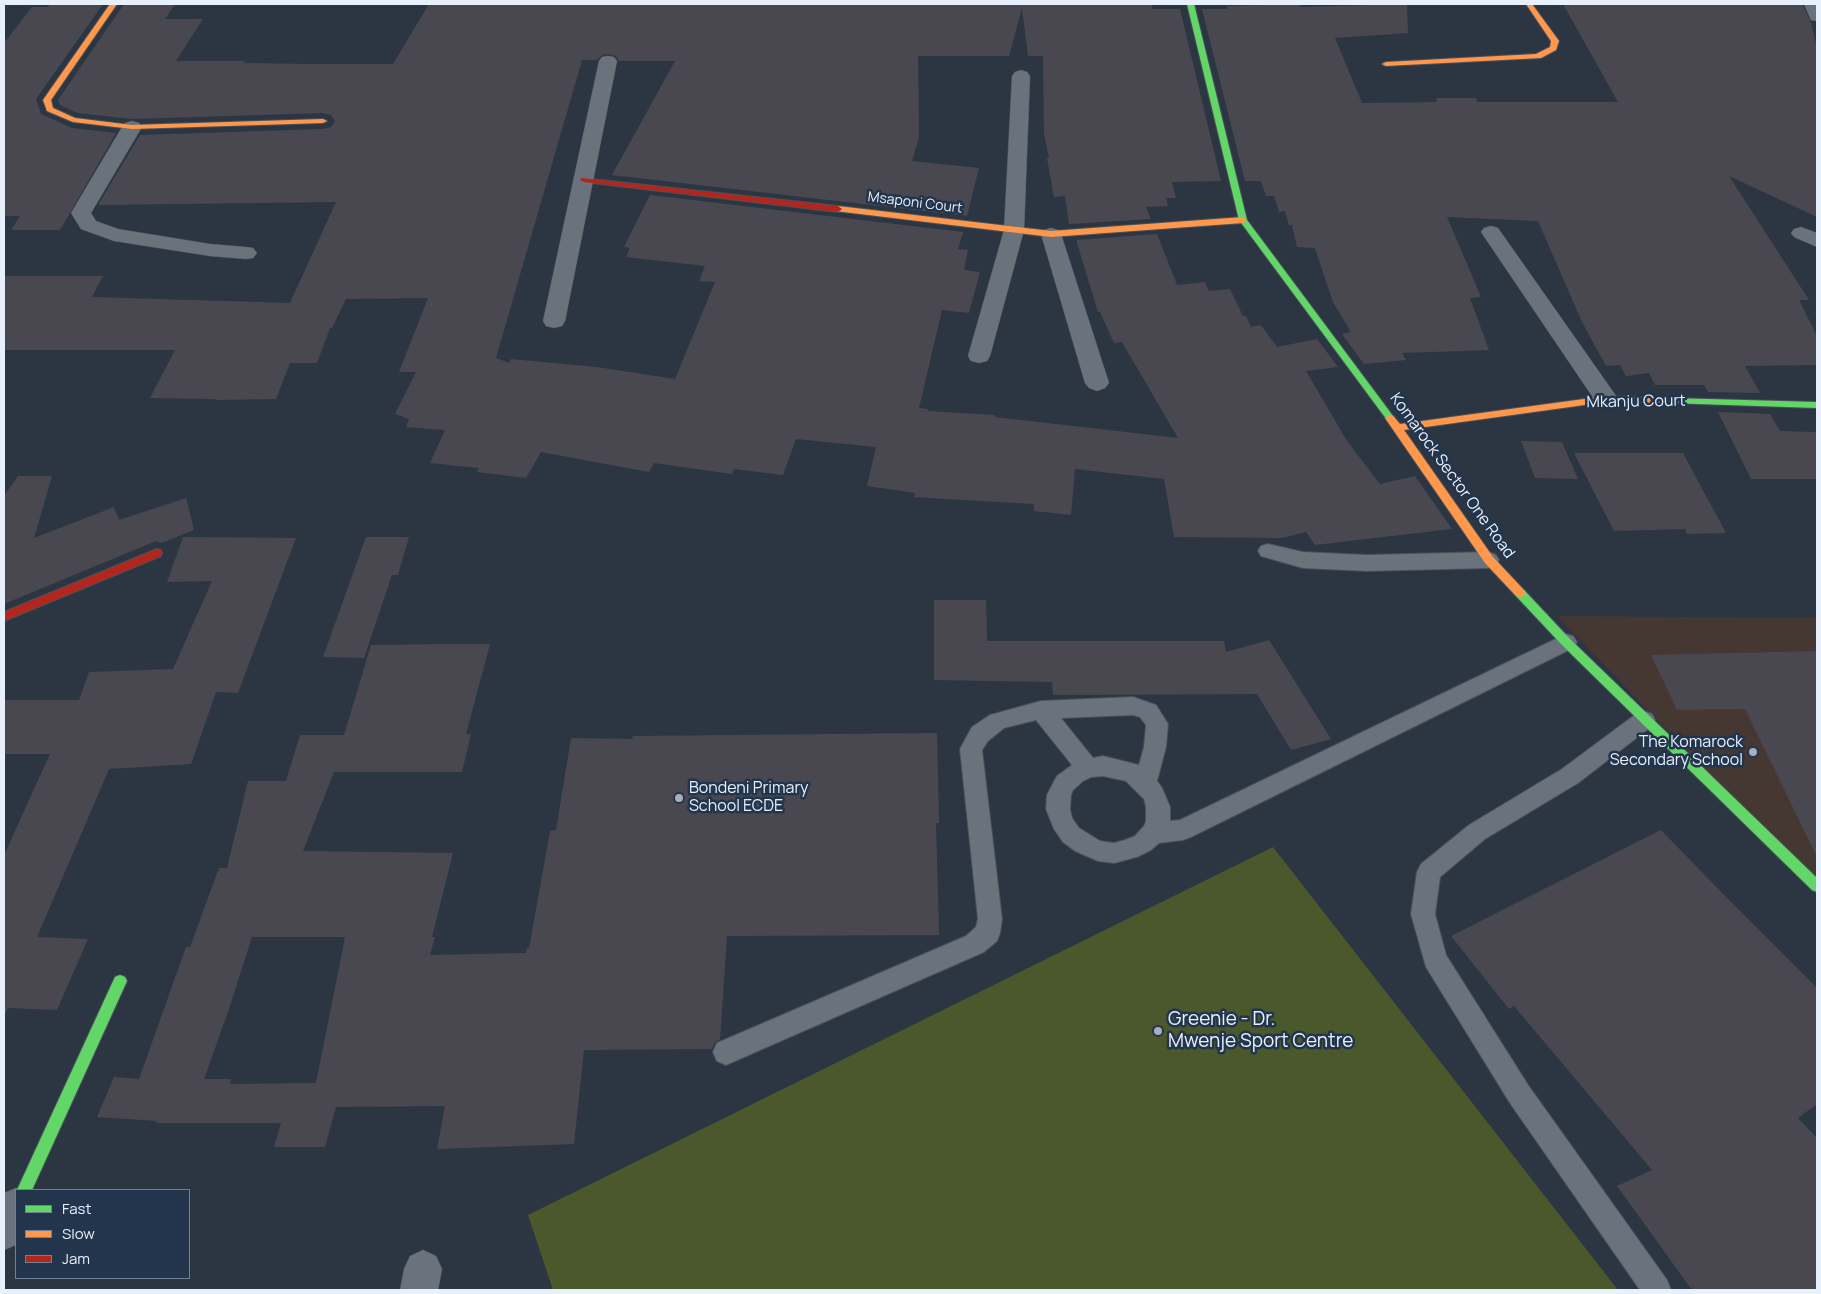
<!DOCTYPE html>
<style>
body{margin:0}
#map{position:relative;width:1821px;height:1294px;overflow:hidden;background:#2c3643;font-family:Manrope,sans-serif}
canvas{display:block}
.frame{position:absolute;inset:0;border:5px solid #e7f0fd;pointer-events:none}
.legend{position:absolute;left:15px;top:1189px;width:175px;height:90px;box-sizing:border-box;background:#23354c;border:1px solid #718093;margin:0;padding:6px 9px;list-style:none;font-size:15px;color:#e7f0fd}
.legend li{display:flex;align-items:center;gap:10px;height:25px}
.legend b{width:25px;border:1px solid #718093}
</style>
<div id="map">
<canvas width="1821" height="1294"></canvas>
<div class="frame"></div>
<ul class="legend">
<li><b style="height:6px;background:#63d668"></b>Fast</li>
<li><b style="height:6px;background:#ff974d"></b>Slow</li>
<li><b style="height:6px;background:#b3261e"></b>Jam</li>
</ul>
</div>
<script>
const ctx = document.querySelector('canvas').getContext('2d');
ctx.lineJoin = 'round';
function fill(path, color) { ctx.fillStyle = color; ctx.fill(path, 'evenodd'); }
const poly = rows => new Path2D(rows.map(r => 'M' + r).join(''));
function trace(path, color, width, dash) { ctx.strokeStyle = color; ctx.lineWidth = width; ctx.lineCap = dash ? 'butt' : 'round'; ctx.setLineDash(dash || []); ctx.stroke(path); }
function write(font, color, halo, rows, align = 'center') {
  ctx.font = font + ' Manrope,sans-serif'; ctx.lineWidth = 5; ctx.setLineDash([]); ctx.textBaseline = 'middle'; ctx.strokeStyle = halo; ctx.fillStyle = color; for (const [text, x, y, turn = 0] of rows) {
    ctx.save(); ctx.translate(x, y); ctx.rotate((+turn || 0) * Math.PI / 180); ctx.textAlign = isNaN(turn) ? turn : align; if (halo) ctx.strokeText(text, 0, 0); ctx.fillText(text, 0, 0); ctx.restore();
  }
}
fill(poly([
 [1557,616,1817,618,1817,886]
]), '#453732');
fill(poly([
 [1273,847,1618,1290,553,1290,528,1215]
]), '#4a582b');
fill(poly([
 [50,4,103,4,36,99,41,114,72,128,116,133,60,230,11,230,20,216,4,216,4,43,32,7,48,7],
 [124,4,175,4,165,19,203,19,176,61,245,61,244,63,310,64,393,64,429,4,1152,4,1152,9,1180,9,1221,181,1172,182,1176,198,1166,198,1168,206,1146,207,1151,219,1069,224,1065,196,1054,197,1047,158,1049,158,1044,134,1043,56,1028,56,1022,8,1009,56,918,56,919,137,912,161,979,168,967,216,612,175,675,61,619,61,616,56,608,54,602,55,597,60,582,60,496,358,509,363,511,359,597,367,675,379,715,282,699,281,705,266,626,257,630,248,624,247,650,195,963,232,958,249,968,250,964,270,980,272,969,313,942,310,919,408,928,409,928,411,995,415,995,417,1178,438,1122,342,1114,343,1100,312,1098,312,1077,243,1077,240,1157,234,1177,285,1205,282,1209,291,1230,289,1243,316,1246,316,1251,327,1261,325,1277,347,1317,339,1338,367,1306,371,1347,441,1380,484,1415,476,1452,529,1315,545,1306,532,1282,538,1174,537,1164,479,1075,469,1071,515,1034,511,1034,504,914,497,915,493,867,486,876,447,796,439,783,475,734,469,732,474,654,463,649,472,541,452,526,478,477,472,479,468,430,463,445,430,406,427,409,419,395,414,416,372,399,372,428,298,346,299,332,328,330,328,317,363,290,363,276,399,215,400,216,399,150,398,175,350,4,350,4,276,103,276,92,297,290,303,336,202,98,205,140,135,323,129,331,127,335,121,331,115,323,113,132,119,78,113,60,105,58,100],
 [1299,4,1300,7,1407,4,1408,33,1335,38,1362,103,1437,102,1436,98,1476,98,1477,102,1618,102,1563,4,1802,4,1811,22,1817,48,1817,217,1729,176,1809,300,1799,300,1817,336,1817,365,1745,366,1760,393,1708,392,1704,385,1655,385,1649,373,1626,376,1620,365,1606,366,1582,322,1538,221,1447,217,1481,297,1470,298,1489,350,1402,353,1406,360,1364,364,1342,334,1351,332,1333,302,1315,248,1297,247,1292,225,1289,225,1285,211,1279,212,1274,196,1266,196,1261,181,1245,181,1202,9,1228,9,1227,6],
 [1718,412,1770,414,1780,431,1817,432,1817,479,1751,479],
 [1521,441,1562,442,1578,479,1535,478],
 [1574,453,1683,453,1726,533,1687,534,1685,529,1614,531],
 [18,476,52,476,34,538,114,507,119,520,186,498,194,530,162,543,156,541,4,604,4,496],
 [183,537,296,538,238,693,216,692,191,764,109,769,37,937,88,939,57,1010,8,1008,4,1016,4,855,50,754,4,754,4,700,79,700,89,672,173,669,212,581,167,582],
 [366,537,409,537,398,575,392,575,364,658,323,657],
 [934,600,986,600,987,641,1224,641,1226,652,1269,640,1331,739,1291,750,1257,694,1053,695,1052,682,934,680],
 [450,644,490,644,466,734,471,734,462,772,334,772,303,851,453,853,432,937,435,937,430,955,526,953,527,948,529,948,550,831,556,830,571,738,632,739,633,736,937,733,939,823,936,823,939,935,727,936,720,1040,715,1042,712,1049,584,1050,574,1144,437,1149,445,1106,336,1107,325,1147,274,1147,281,1123,156,1123,157,1121,97,1117,114,1077,139,1079,186,947,190,947,219,868,227,868,248,781,286,781,300,735,344,735,371,645],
 [252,937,345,937,316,1083,230,1084,231,1079,204,1079,228,1012],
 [1817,651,1817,857,1745,709,1677,710,1651,655],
 [1661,830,1728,899,1817,988,1817,1104,1798,1118,1817,1138,1817,1290,1692,1290,1617,1186,1652,1170,1514,1006,1509,1009,1451,936]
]), '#494851');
const lane = poly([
 [1268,544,1303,552,1367,555,1489,552,1496,555,1499,560,1496,565,1489,568,1367,571,1303,568,1261,556,1258,551,1261,546,1268,544],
 [1566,634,1573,636,1577,642,1573,648,1191,837,1183,840,1159,843,1151,850,1137,857,1114,863,1098,861,1075,851,1063,842,1054,829,1046,809,1047,795,1057,776,1072,765,1036,720,1004,728,988,741,982,750,1002,919,1000,933,997,941,984,952,735,1061,726,1065,717,1061,713,1052,717,1043,966,936,976,927,978,919,960,749,972,727,990,715,1041,701,1133,697,1156,705,1168,724,1166,747,1157,781,1162,788,1170,807,1170,821,1180,820,1566,634],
 [1133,715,1140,717,1146,725,1144,747,1139,765,1103,756,1093,758,1061,718,1133,715],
 [1103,776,1126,781,1144,799,1146,807,1146,821,1144,826,1135,836,1125,840,1114,843,1100,841,1079,828,1072,818,1070,809,1071,795,1073,790,1083,781,1091,777,1103,776],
 [1644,711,1652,714,1655,720,1652,726,1578,783,1485,839,1440,877,1435,914,1446,955,1528,1085,1667,1280,1671,1290,1640,1290,1510,1103,1426,967,1411,914,1417,872,1421,864,1469,825,1562,769,1636,714,1644,711]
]);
const street = poly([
 [1804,4,1817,4,1817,21,1811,20,1804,4],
 [608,56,614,57,617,61,565,321,562,326,554,328,546,326,543,321,599,61,602,57,608,56],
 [1021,70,1027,72,1030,76,1024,230,990,356,987,361,979,363,971,361,968,356,1004,230,1012,76,1015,72,1021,70],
 [132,121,139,123,142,127,91,213,96,221,118,229,210,244,246,247,253,248,257,253,253,258,246,259,210,256,114,241,81,229,71,213,122,127,125,123,132,121],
 [1491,226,1498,228,1614,393,1618,399,1614,405,1606,407,1598,405,1481,232,1484,228,1491,226],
 [1801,227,1817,233,1817,247,1794,237,1791,233,1794,229,1801,227],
 [1051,228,1058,230,1061,234,1109,383,1105,388,1097,391,1089,388,1085,383,1041,234,1044,230,1051,228],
 [16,1188,22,1190,16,1190,16,1245,4,1250,4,1193,16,1188],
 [423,1250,436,1256,442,1269,438,1290,400,1290,404,1269,410,1256,423,1250]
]);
const fast = poly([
 [1187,4,1194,4,1247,220,1393,416,1395,418,1393,420,1387,420,1239,220,1187,4],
 [1671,398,1817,402,1817,408,1668,403,1666,401,1671,398],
 [1520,589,1524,590,1570,639,1817,878,1817,892,1812,890,1562,645,1516,596,1515,593,1516,590,1520,589],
 [120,975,125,977,127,981,32,1190,17,1190,115,977,120,975]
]);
const slow = poly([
 [110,4,117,4,51,100,53,108,75,118,132,125,323,119,327,121,323,123,132,129,73,122,47,111,43,100,110,4],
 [1526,4,1532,4,1559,41,1556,50,1541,58,1386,66,1382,64,1386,62,1536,54,1550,47,1551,41,1526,4],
 [838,206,1051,231,1243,217,1247,220,1243,223,1051,237,835,211,835,207,838,206],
 [1606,396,1671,398,1676,401,1671,404,1606,402,1404,430,1493,557,1524,590,1525,593,1524,596,1520,597,1516,596,1485,563,1385,418,1390,415,1393,416,1400,424,1606,396]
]);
const jam = poly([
 [581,178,838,206,842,209,838,212,584,182,580,180,581,178],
 [157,549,161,550,162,553,161,556,4,621,4,612,157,549]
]);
trace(lane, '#49515b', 2);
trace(street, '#49515b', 1);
trace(fast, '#49515b', 2);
trace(slow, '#49515b', 2);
trace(jam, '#49515b', 2);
fill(lane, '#6a727c');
fill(street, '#6a727c');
fill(fast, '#63d668');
fill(slow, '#ff974d');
fill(jam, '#b3261e');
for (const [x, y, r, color] of [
 [1753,752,5,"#a6afbc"],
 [679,798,5,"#a6afbc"],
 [1158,1031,5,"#a6afbc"]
]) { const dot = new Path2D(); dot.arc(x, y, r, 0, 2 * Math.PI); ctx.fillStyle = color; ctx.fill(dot); trace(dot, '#23354c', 2); }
write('14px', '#e7f0fd', '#23354c', [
 ["Msaponi Court",915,203,7]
]);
write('16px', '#e7f0fd', '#23354c', [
 ["Mkanju Court",1636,402,-1],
 ["Komarock Sector One Road",1452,476,54]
]);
write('16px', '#e7f0fd', '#23354c', [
 ["The Komarock",1743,743],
 ["Secondary School",1743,761],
 ["Bondeni Primary",689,789,"left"],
 ["School ECDE",689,807,"left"]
], 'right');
write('19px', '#e7f0fd', '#23354c', [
 ["Greenie - Dr.",1168,1020],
 ["Mwenje Sport Centre",1168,1042]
], 'left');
</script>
